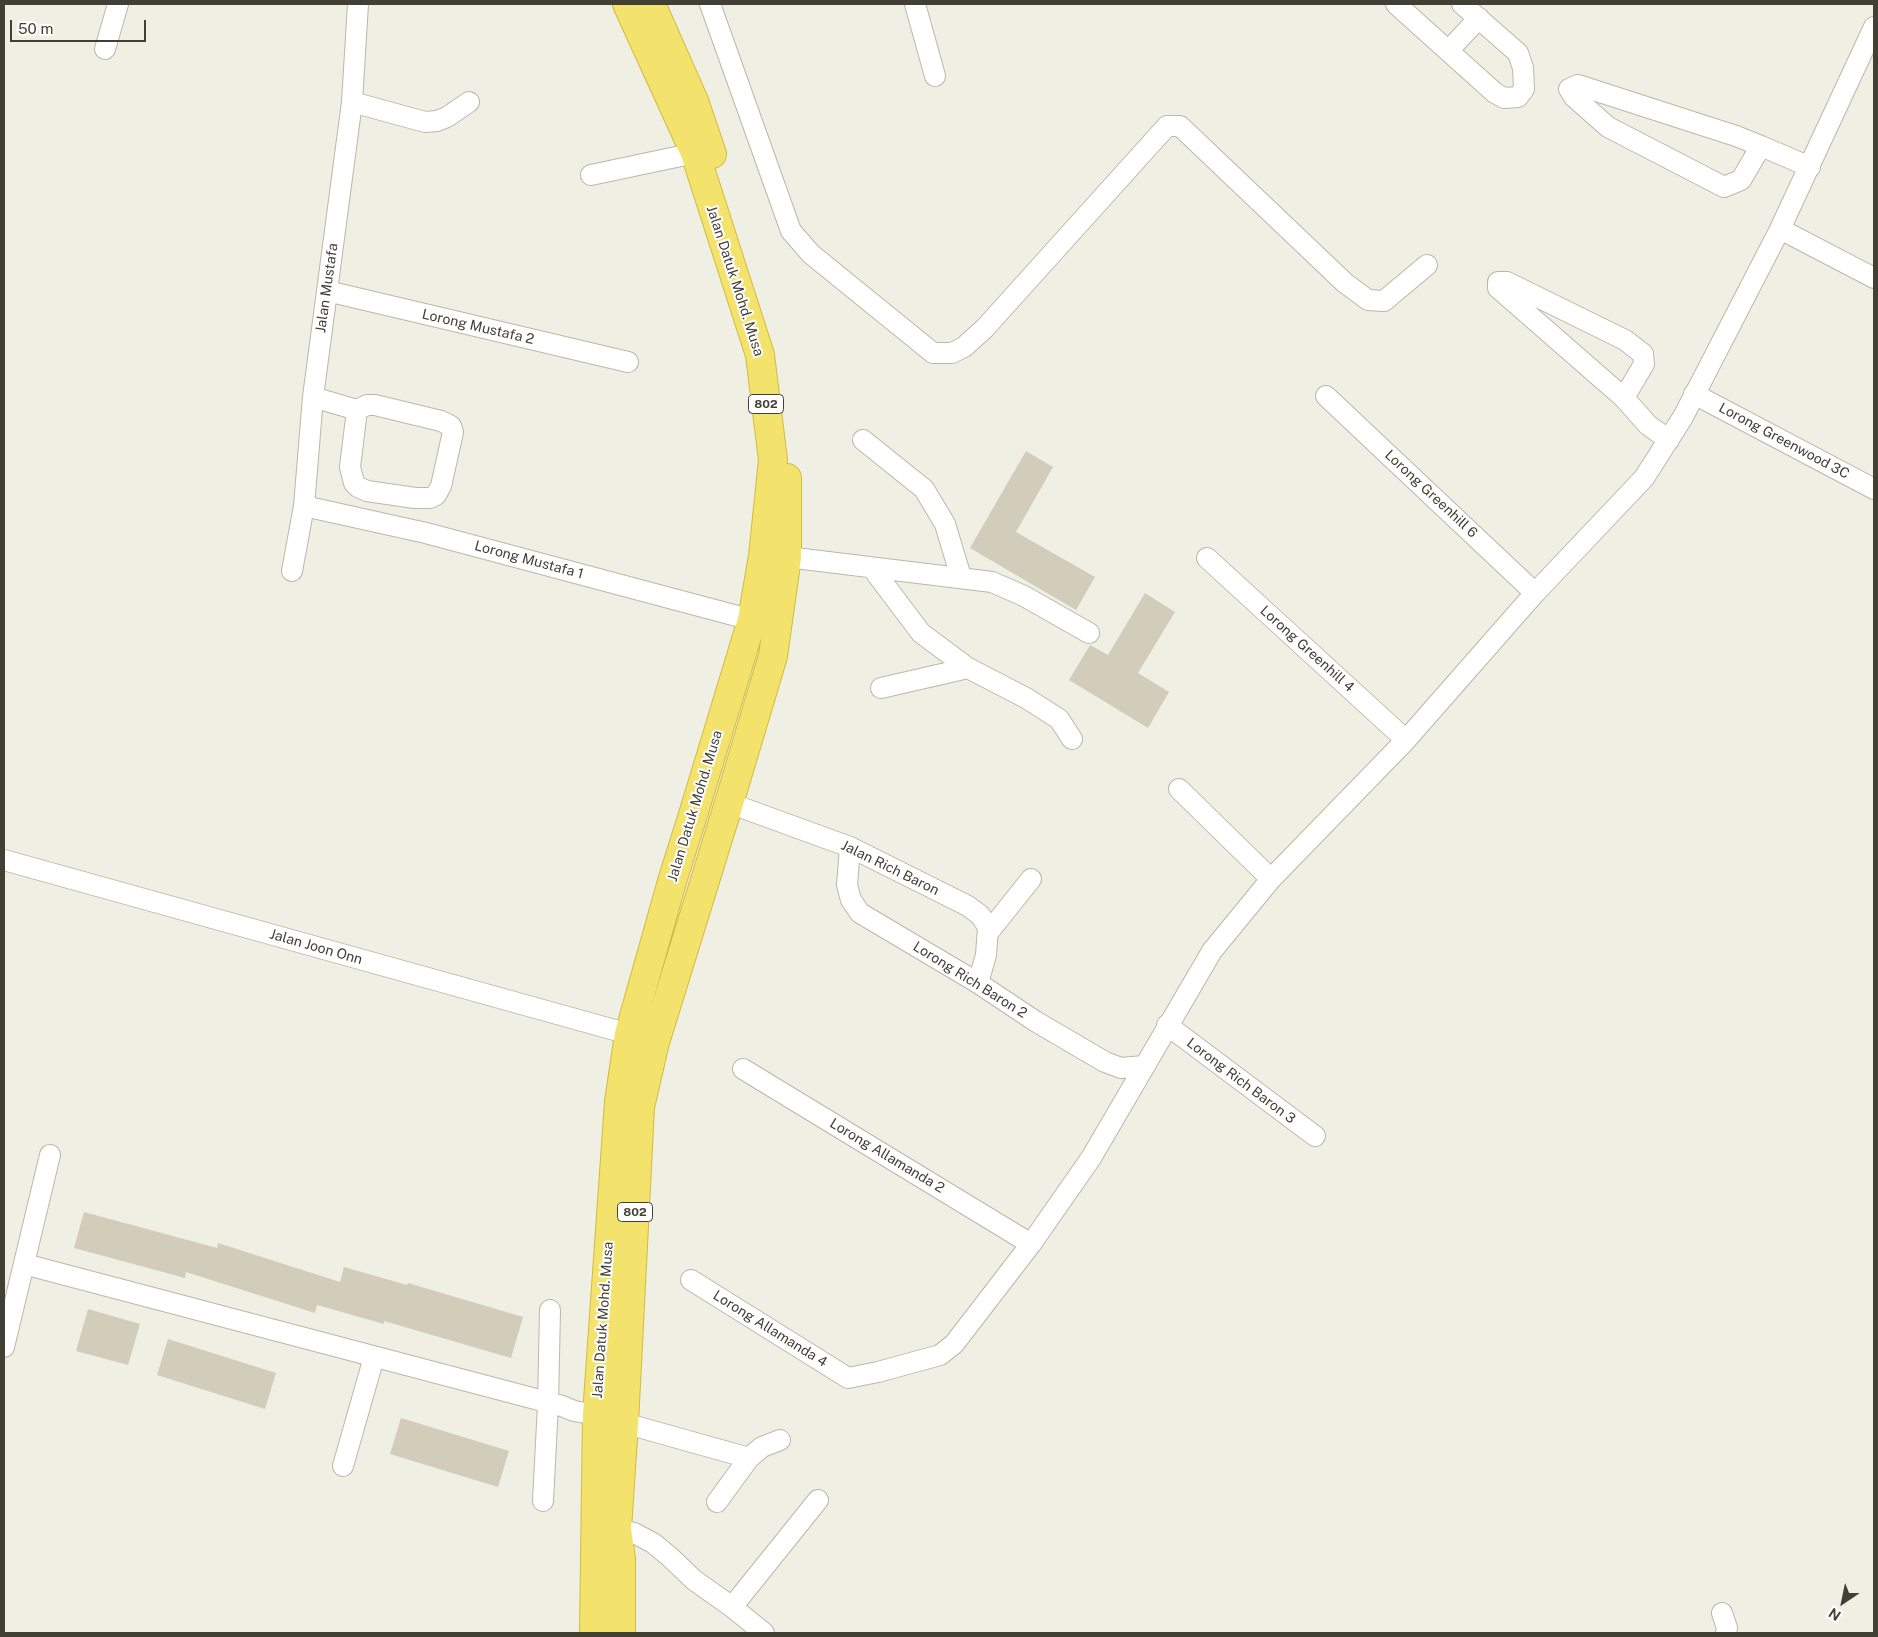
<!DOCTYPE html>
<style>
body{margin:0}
#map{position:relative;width:1878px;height:1637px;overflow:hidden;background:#f0efe4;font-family:"Public Sans",sans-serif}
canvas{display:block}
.frame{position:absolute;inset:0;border:5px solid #423f34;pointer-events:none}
.north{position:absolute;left:1818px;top:1577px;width:50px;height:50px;-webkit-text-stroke:4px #fff;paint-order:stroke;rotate:214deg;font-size:14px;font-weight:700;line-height:20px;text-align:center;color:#423f34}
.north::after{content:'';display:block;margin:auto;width:18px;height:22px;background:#423f34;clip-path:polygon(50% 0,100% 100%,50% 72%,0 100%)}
.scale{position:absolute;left:10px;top:20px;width:136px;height:22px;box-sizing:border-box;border:2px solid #423f34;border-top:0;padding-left:6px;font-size:15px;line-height:18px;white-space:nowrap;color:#423f34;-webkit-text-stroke:4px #fff;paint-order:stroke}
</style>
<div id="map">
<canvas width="1878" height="1637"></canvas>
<div class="frame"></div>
<div class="north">N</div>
<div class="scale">50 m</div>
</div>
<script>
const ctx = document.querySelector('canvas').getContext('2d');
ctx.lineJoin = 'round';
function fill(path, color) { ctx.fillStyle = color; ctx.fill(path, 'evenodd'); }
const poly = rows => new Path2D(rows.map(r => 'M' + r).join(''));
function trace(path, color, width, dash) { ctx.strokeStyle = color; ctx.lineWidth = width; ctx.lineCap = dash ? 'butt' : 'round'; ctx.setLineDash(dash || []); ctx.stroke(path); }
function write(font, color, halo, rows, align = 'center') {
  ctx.font = font + ' "Public Sans",sans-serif'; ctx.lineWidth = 4; ctx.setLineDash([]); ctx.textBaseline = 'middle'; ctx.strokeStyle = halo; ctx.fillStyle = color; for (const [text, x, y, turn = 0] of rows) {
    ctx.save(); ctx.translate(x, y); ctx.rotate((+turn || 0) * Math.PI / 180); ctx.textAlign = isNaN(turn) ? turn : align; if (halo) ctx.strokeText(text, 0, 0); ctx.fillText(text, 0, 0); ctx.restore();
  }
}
fill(poly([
 [1026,451,1053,467,1016,532,1095,577,1076,610,970,548],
 [1145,593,1175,612,1138,673,1169,692,1148,728,1069,680,1090,645,1108,655],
 [84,1212,217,1248,218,1243,340,1282,344,1267,407,1285,408,1283,523,1317,511,1358,384,1321,384,1324,317,1305,315,1313,186,1272,185,1278,74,1248],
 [88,1309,140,1324,128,1365,76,1351],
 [168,1339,276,1373,265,1409,157,1375],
 [401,1418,509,1451,498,1487,390,1454]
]), '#d1cdba');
const minor = poly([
 [710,4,791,231,811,254,933,353,952,353,964,347,985,328,1167,126,1180,126,1345,283,1368,300,1384,301,1427,265],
 [915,4,935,76],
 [1396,4,1495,93,1504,98,1518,97,1524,89,1523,68,1518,53,1462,4],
 [105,49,118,4],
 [1448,51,1479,18],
 [352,102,425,122,437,121,447,117,469,102],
 [1761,146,1741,180,1724,187,1608,127,1574,97,1569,89,1578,85,1736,136,1761,146,1810,167],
 [591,175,695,153],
 [1780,229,1874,278],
 [327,291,628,362],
 [1694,394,1874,489],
 [1326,396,1535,593],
 [313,397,357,410,367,405,375,405,441,421,451,426,453,432,441,486,436,495,430,498,415,498,367,491,358,487,354,483,350,467,357,410],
 [1624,398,1644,364,1643,354,1625,340,1507,282,1498,282,1498,288,1624,398,1648,425,1669,440],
 [863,440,924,489,945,524,961,577],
 [304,506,426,533,752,620],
 [787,557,992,582,1024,596,1089,633],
 [1207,558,1406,740],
 [872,568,921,633,968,668,1026,698,1059,719,1072,739],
 [292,571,304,506,313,397,352,102,358,4],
 [881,688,968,668],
 [1179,789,1271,879],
 [729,803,850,847,968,906,980,915,988,927,986,955,978,983],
 [850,847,847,885,851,900,860,913,978,983,1035,1021,1105,1062,1121,1068,1144,1066],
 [4,860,629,1034],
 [988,933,1031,879],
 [1167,1025,1315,1136],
 [743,1069,1031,1244],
 [24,1264,562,1406,574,1411,597,1415],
 [691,1280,848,1378,878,1372,940,1355,954,1344,1031,1244,1091,1158,1212,951,1271,879,1406,740,1535,593,1644,478,1683,417,1780,229,1874,27],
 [4,1347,50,1155],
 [624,1423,749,1458],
 [343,1466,374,1357],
 [543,1501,548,1404,550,1310],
 [717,1502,749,1458,762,1447,780,1440],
 [617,1529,634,1533,653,1543,670,1557,694,1580,732,1607,764,1633],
 [732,1607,818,1500],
 [1722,1613,1727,1628,1726,1633]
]);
const highway = poly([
 [651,4,694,101,712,154],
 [594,1633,597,1415,619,1102,629,1034,673,878,692,818,752,620,763,556,773,460,760,355,695,153,627,4],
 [621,1633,621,1559,617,1529,624,1423,640,1107,655,1042,729,803,773,656,787,557,787,478]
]);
trace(minor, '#bbb8a7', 22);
trace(highway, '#d1bb3d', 30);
trace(minor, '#fff', 20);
trace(highway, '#f3e36c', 28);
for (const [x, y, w] of [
 [766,404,35],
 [635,1212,35]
]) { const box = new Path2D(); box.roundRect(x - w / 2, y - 9.5, w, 19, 4); ctx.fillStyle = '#fff'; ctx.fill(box); trace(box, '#423f34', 1); }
write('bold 12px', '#423f34', null, [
 ["802",766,404],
 ["802",635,1212]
]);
write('14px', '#423f34', '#fff', [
 ["Jalan Datuk Mohd. Musa",735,281,72],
 ["Jalan Mustafa",327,288,-82],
 ["Lorong Mustafa 2",478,327,13],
 ["Lorong Greenwood 3C",1784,441,28],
 ["Lorong Greenhill 6",1431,494,43],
 ["Lorong Mustafa 1",529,560,15],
 ["Lorong Greenhill 4",1307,649,42],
 ["Jalan Datuk Mohd. Musa",695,806,-73],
 ["Jalan Rich Baron",890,868,26],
 ["Jalan Joon Onn",316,947,16],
 ["Lorong Rich Baron 2",970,980,32],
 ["Lorong Rich Baron 3",1241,1081,37],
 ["Lorong Allamanda 2",887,1156,31],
 ["Jalan Datuk Mohd. Musa",603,1320,-86],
 ["Lorong Allamanda 4",770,1329,32]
]);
</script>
